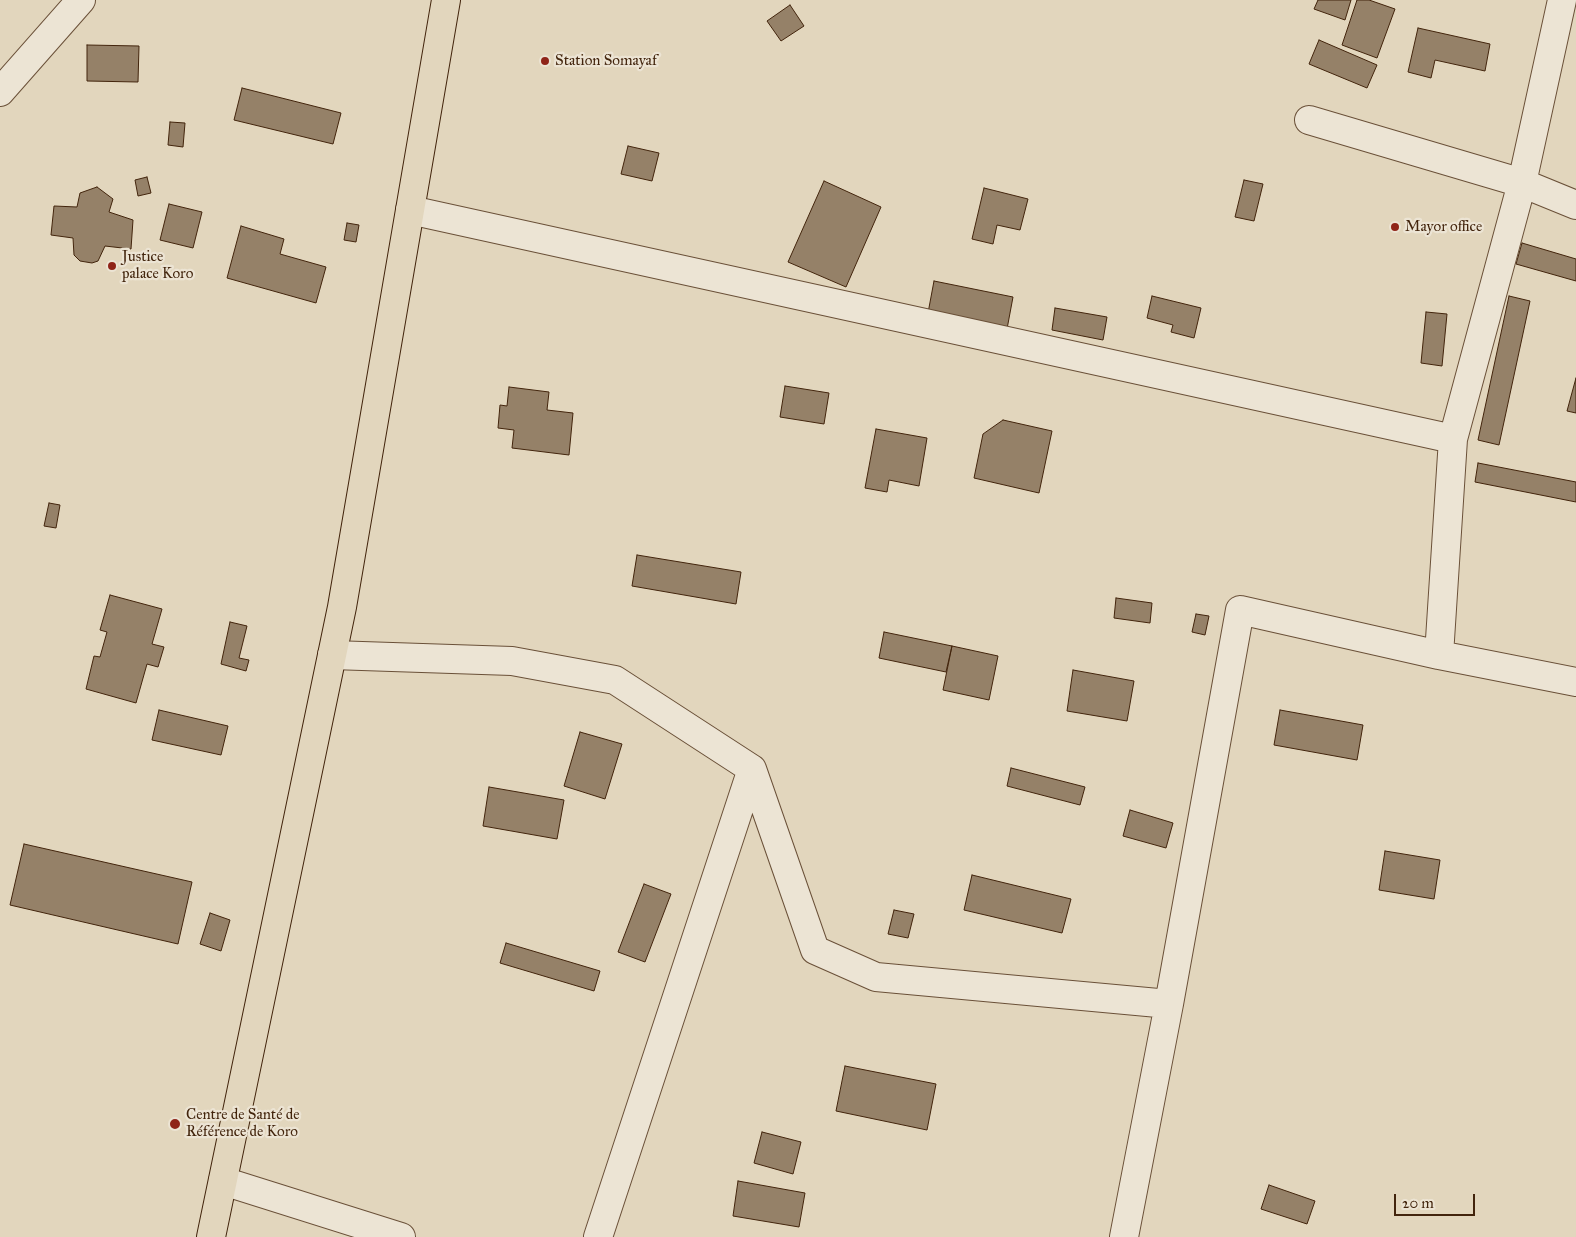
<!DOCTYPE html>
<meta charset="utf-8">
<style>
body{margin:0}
#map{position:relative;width:1576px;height:1237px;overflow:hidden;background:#e2d6bd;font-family:"IM FELL Great Primer",serif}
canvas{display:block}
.scale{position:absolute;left:1394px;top:1194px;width:81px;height:22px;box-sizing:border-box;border:2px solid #42240c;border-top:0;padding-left:6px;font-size:15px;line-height:18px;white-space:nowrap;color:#42240c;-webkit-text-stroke:4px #ece4d4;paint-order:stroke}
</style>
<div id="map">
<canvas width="1576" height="1237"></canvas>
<div class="scale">20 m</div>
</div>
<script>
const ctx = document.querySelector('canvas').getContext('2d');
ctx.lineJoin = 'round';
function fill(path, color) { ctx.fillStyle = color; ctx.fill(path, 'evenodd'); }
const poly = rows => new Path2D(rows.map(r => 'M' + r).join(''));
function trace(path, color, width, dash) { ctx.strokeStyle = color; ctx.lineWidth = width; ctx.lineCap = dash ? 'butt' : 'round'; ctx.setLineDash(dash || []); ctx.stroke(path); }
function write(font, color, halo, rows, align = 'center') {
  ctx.font = font + ' "IM FELL Great Primer",serif'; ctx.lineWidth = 4.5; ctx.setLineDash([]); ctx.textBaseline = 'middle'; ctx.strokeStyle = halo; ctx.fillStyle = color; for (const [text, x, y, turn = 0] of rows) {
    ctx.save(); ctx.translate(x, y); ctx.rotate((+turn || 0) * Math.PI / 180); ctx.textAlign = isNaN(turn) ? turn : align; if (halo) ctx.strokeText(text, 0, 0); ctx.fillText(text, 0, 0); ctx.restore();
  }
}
const building = poly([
 [1318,0,1351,0,1345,20,1314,9,1318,0],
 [1357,0,1369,0,1395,9,1377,58,1342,45,1357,0],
 [790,5,804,26,781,41,767,21,790,5],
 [1418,28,1490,44,1485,71,1435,60,1431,78,1408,72,1418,28],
 [1319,40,1377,65,1367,88,1309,64,1319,40],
 [87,45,139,46,138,82,87,81,87,45],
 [242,88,341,113,333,144,234,120,242,88],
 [170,122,185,123,183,147,168,145,170,122],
 [628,146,659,153,652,181,621,174,628,146],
 [147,177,151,193,138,196,135,180,147,177],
 [1244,180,1263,184,1254,221,1235,217,1244,180],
 [824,181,881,207,846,287,788,262,824,181],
 [97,187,113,199,109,212,133,220,131,249,105,246,98,261,92,263,80,261,74,255,73,238,51,235,54,206,77,207,80,193,97,187],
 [984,188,1028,199,1020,230,997,225,993,244,972,239,984,188],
 [169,204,202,212,193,248,160,240,169,204],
 [347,223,359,225,356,242,344,240,347,223],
 [241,226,284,239,280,254,326,267,316,303,227,278,241,226],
 [1522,243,1576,259,1576,281,1516,264,1522,243],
 [934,281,1013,297,1007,329,928,313,934,281],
 [1152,296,1201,308,1194,338,1171,332,1173,325,1147,318,1152,296],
 [1509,296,1530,301,1499,445,1478,440,1509,296],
 [1055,308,1107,317,1103,340,1052,330,1055,308],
 [1426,312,1447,314,1442,366,1421,363,1426,312],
 [1576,378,1576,413,1567,411,1576,378],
 [785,386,829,393,824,424,780,417,785,386],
 [509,387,549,392,547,410,573,413,569,455,512,448,514,430,498,428,500,405,507,406,509,387],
 [1003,420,1052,431,1039,493,974,478,983,434,1003,420],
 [876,429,927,438,919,486,889,480,887,492,865,488,876,429],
 [1478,463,1576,482,1576,502,1475,482,1478,463],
 [49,503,60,505,56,528,44,526,49,503],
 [637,555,741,572,736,604,632,586,637,555],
 [110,595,162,609,152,644,164,647,158,667,147,664,136,703,86,689,94,656,100,657,107,632,100,630,110,595],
 [1116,598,1152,603,1150,623,1114,618,1116,598],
 [1196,614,1209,616,1205,635,1192,632,1196,614],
 [230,622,247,626,239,658,249,660,246,671,221,664,230,622],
 [884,632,952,646,946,672,879,658,884,632],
 [952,646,998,656,989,700,943,690,952,646],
 [1073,670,1134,681,1127,721,1067,711,1073,670],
 [159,710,228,726,221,755,152,740,159,710],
 [1280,710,1363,725,1357,760,1274,745,1280,710],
 [580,732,622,744,605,799,564,786,580,732],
 [1011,768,1085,787,1080,805,1007,786,1011,768],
 [489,787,564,800,557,839,483,826,489,787],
 [1130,810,1173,823,1166,848,1123,836,1130,810],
 [24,844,192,882,178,944,10,905,24,844],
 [1385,851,1440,860,1434,899,1379,890,1385,851],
 [972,875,1071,899,1062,933,964,910,972,875],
 [644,884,671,894,645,962,618,952,644,884],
 [894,910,914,914,908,938,888,934,894,910],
 [210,913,230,920,221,951,200,944,210,913],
 [506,943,600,971,594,991,500,963,506,943],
 [845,1066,936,1084,927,1130,836,1111,845,1066],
 [762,1132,801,1142,793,1174,754,1163,762,1132],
 [738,1181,805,1193,799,1227,733,1216,738,1181],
 [1269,1185,1315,1201,1307,1224,1261,1209,1269,1185]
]);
fill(building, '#958168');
trace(building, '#42240c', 1);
const minor = poly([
 [0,92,81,0],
 [1309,120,1522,183,1576,205],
 [410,210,1453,439],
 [332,655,512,661,615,680,752,769,815,950,876,977,1169,1004,1240,610,1439,655,1576,682],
 [1439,655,1453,439,1522,183,1562,0],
 [223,1181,401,1237],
 [598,1237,752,769],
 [1124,1237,1169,1004]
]);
const primary = poly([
 [211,1237,342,607,446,0]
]);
trace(minor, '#6a5038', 30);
trace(primary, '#42240c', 30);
trace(minor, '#ece4d4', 28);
trace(primary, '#e2d6bd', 28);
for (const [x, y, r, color] of [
 [545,61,5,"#8f2418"],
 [1395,227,5,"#8f2418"],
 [112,266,5,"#8f2418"],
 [175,1124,6,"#8f2418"]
]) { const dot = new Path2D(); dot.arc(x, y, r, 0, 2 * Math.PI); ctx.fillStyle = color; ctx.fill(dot); trace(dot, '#ece4d4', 2); }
write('15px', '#42240c', '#ece4d4', [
 ["Station Somayaf",555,61],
 ["Mayor office",1405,227],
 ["Justice",122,257],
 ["palace Koro",122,274],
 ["Centre de Santé de",186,1115],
 ["Référence de Koro",186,1132]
], 'left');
</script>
